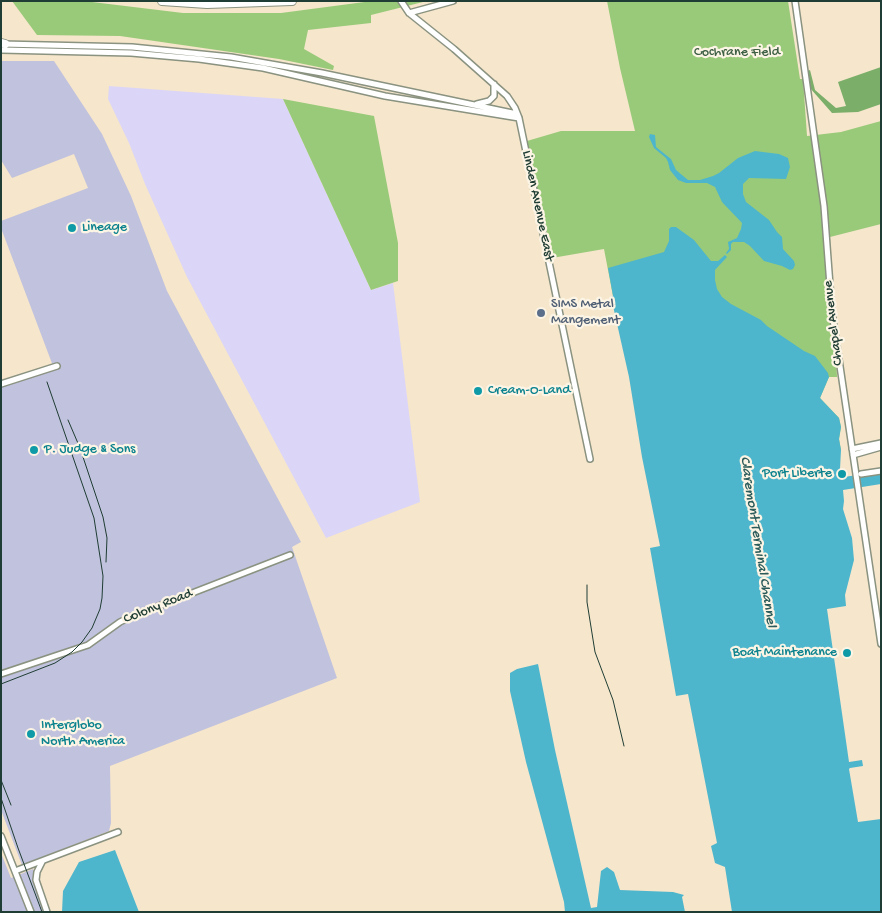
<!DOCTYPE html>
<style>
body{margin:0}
#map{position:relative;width:882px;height:913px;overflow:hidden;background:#f6e6cc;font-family:"Gochi Hand",sans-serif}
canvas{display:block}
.frame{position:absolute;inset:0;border:2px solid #1f3d34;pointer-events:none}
</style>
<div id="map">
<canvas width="882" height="913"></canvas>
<div class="frame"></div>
</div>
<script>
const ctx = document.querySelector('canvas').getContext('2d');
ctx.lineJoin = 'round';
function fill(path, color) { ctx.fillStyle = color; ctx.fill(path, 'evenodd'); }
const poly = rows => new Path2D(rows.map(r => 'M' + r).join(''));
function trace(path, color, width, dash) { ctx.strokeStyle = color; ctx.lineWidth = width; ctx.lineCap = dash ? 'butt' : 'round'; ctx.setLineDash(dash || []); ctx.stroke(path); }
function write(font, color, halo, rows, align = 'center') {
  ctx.font = font + ' "Gochi Hand",sans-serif'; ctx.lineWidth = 4.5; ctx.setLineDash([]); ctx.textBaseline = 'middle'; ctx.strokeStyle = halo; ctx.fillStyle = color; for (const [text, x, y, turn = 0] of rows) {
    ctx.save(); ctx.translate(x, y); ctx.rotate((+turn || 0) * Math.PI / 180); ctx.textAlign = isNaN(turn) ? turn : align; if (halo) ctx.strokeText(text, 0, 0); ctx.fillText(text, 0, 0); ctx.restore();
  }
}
fill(poly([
 [109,86,283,99,371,290,393,283,420,502,326,538,187,277,145,184,129,143,108,99]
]), '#dbd6f7');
fill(poly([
 [1,61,54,61,102,134,131,196,167,291,301,542,292,547,337,678,110,766,111,823,109,831,22,865,1,810,1,384,53,366,1,228,1,221,88,188,74,154,12,178,1,160],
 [1,853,11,878,33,869,49,912,1,912]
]), '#c1c2dd');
fill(poly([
 [12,1,84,1,183,13,281,13,372,1,427,1,371,15,371,23,308,30,304,49,334,66,333,70,279,59,120,36,37,35],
 [607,1,788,1,800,79,803,79,807,136,841,132,881,121,881,224,830,237,837,377,829,377,820,398,839,418,841,427,839,439,841,450,613,296,604,249,552,258,527,141,561,131,635,131,620,68],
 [283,99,374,116,398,243,398,281,371,290]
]), '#99ca79');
fill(poly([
 [881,67,881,104,858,112,832,113,810,88,808,71,810,70,815,90,836,108,846,106,838,82]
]), '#7aae69');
fill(poly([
 [650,134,655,135,656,147,671,159,676,170,688,180,700,180,713,176,719,173,738,158,755,151,779,154,788,158,790,167,786,179,749,178,743,184,743,194,746,202,769,220,777,232,782,237,783,249,794,261,795,265,793,269,790,270,782,266,764,261,750,246,744,242,733,242,731,244,731,250,727,254,726,253,729,249,728,242,737,238,741,229,742,223,722,202,715,187,707,183,686,183,678,180,670,170,668,162,666,158,654,148,649,137],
 [671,227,676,227,694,240,711,261,718,261,725,255,727,257,715,270,715,280,717,289,722,297,731,304,761,320,767,326,804,351,815,356,828,373,829,377,820,398,839,418,841,427,839,439,841,450,840,469,843,477,881,472,881,484,843,490,844,501,843,509,852,538,854,560,845,595,846,606,827,609,849,762,862,760,863,766,850,768,849,769,858,822,881,819,881,912,732,912,725,867,715,863,711,846,717,843,688,694,676,696,650,548,660,546,642,457,629,377,611,297,613,296,608,268,664,252,669,241,669,229],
 [538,664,555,750,591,908,597,907,601,871,607,867,614,872,620,890,673,892,684,895,682,897,685,912,565,912,564,902,526,762,510,691,510,673,517,669],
 [115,850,139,912,62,912,63,891,79,862]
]), '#4eb6cc');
const minor = poly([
 [401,1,409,13,454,49,507,96,515,108,519,118,590,459],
 [795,1,824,206,832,312,881,644],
 [409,13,453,1],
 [2,44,132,47,231,57,322,73,517,114],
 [1,50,131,53,199,59,263,68,385,96,519,118],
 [477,104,489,101,494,96,494,84],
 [1,384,57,366],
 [852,449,881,443],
 [853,455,881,447],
 [861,474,881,471],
 [1,674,88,645,120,622,128,618,290,555],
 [1,836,31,912],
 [42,862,37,872,36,880,47,912],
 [15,871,118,832]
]);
const highway = poly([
 [162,1,207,4,292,1],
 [1,43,5,44]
]);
trace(minor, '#8a9280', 8);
trace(highway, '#8a9280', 10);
trace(minor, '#fff', 5);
trace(highway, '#fff', 8);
trace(poly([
 [68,420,80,448,103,517,107,538,106,562],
 [587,585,587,602,595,652,613,700,624,746],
 [1,684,55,663,72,652,82,642,92,628,100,609,102,598,103,576,94,518,47,382],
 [1,780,11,805],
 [1,798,18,848,42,912]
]), '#1f3d34', 1);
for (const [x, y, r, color] of [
 [72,228,5,"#0f9aa8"],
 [541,313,5,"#5c6f8a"],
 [478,391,5,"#0f9aa8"],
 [34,450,5,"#0f9aa8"],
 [842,474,5,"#0f9aa8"],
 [847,653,5,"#0f9aa8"],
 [31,734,5,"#0f9aa8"]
]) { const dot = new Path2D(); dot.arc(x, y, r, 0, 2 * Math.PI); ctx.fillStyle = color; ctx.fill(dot); trace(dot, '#fcf5e5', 2); }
write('14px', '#3e6045', '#fcf5e5', [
 ["Cochrane Field",737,53]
]);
write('14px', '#1f3d34', '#fcf5e5', [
 ["Linden Avenue East",537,206,78],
 ["Chapel Avenue",834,323,-97],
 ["Colony Road",158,607,-22]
]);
write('14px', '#0d838f', '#fcf5e5', [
 ["Lineage",82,228],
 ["Cream-O-Land",488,391],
 ["P. Judge & Sons",44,450],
 ["Port Liberte",832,474,"right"],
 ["Boat Maintenance",837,653,"right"],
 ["Interglobo",41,726],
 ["North America",41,742]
], 'left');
write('14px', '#4e5e75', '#fcf5e5', [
 ["SIMS Metal",551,305],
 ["Mangement",551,321]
], 'left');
write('italic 15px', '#2b5b5a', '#fcf5e5', [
 ["Claremont Terminal Channel",757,542,81]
]);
</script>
